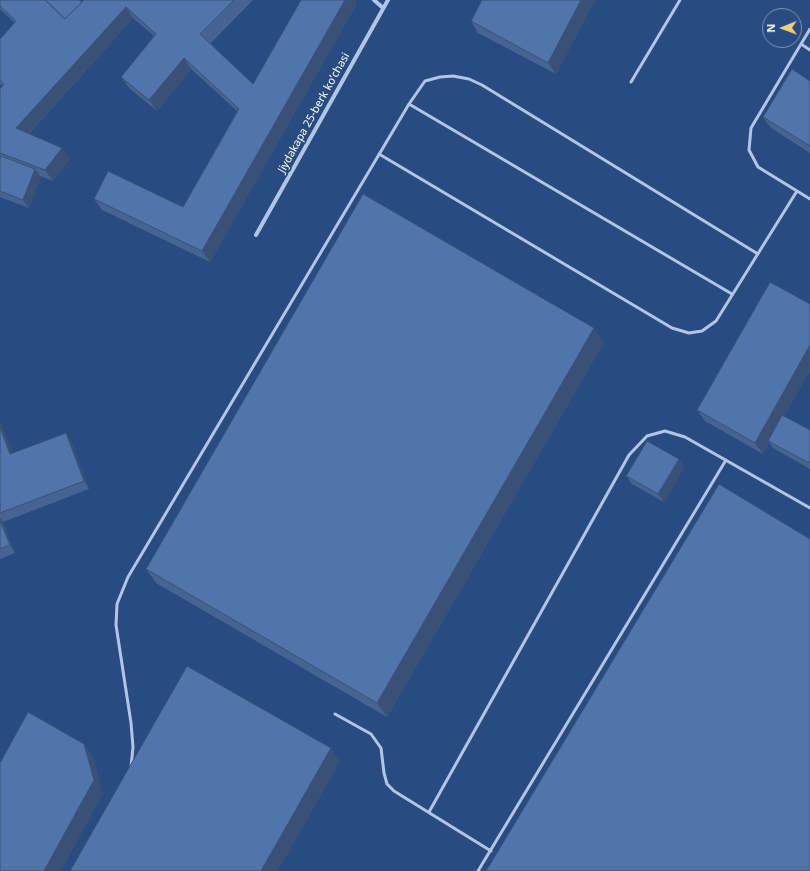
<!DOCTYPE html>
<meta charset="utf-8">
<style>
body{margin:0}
#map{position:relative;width:810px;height:871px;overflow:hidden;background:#284b81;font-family:"Noto Sans",sans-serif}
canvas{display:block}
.north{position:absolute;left:762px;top:8px;width:40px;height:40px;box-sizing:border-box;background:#284b81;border:1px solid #7e93b3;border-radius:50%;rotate:269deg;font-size:11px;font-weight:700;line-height:16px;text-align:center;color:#fff}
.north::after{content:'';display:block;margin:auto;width:14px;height:18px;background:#edd177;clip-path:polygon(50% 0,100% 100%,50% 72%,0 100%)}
</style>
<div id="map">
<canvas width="810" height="871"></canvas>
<div class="north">N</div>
</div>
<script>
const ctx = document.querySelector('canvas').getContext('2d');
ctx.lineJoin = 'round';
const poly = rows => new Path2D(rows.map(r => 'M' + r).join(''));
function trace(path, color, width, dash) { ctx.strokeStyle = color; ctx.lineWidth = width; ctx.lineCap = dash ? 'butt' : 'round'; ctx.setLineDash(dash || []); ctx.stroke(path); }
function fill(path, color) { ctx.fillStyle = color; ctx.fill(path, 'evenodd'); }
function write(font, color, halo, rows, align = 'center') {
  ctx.font = font + ' "Noto Sans",sans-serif'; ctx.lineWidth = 3.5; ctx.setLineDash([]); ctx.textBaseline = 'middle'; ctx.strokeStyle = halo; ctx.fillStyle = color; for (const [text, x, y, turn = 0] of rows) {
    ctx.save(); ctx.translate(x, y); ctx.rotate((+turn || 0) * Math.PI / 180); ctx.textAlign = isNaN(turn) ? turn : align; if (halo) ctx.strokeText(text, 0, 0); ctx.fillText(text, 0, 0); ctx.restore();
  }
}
trace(poly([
 [810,29,801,44,810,50],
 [801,44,751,128,749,150,758,167,810,199],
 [631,82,680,0],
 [409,104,732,294],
 [379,154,672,328,689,333,702,331,716,321,797,191],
 [335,714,371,734,381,748,384,773,387,784,394,791,491,851],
 [131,767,133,747,131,723,116,625,117,604,128,577,409,104,425,81,440,77,453,76,469,79,482,85,758,254],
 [429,812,629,455,647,436,665,431,685,437,810,508],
 [478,871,726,460]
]), '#b1c6e6', 3);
trace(poly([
 [374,0,383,8],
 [256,235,388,0]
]), '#b1c6e6', 4);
fill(poly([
 [0,0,82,2,84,0,253,0,210,44,253,84,357,3,210,262,102,210,94,199,183,207,237,111,191,69,157,111,129,88,121,77,154,36,133,18,29,134,70,159,53,181,41,176,29,208,0,197,0,89,2,86,0,84,0,39,15,23,0,9],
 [595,0,556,74,478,33,471,21],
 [810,81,810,153,771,128,763,117],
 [810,304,810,373,809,372,784,416,810,430,810,469,773,448,769,442,763,454,705,421,697,410],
 [604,342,387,717,156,583,146,569],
 [0,421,12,453,71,441,89,489,3,522,15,553,0,559],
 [679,459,684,467,664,502,632,484,626,476]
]), '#466492');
fill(poly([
 [345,0,355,0,357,3,210,262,202,251],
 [581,0,595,0,556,74,548,63],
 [126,7,133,18,24,139,16,128],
 [184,58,191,69,157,111,149,100],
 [62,148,70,159,53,181,45,170],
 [35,169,41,177,29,208,23,200],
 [594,328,604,342,387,717,377,703],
 [810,345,810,371,770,442,768,441,769,442,763,454,755,443],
 [0,421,16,462,10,454,0,427],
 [66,433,71,441,89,489,84,481],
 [679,459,684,467,664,502,658,494],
 [0,517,3,522,15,553,10,545,0,520],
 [84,744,94,758,103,794,61,871,44,871],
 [331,748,340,762,278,871,261,871]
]), '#395177');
const building = poly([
 [0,0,45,0,65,19,84,0,234,0,200,34,253,84,301,0,345,0,202,251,94,199,108,171,183,207,239,109,184,58,149,100,121,77,156,34,126,7,16,128,62,148,45,170,0,153,0,89,4,84,0,80,0,39,16,21,0,6,0,0],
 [45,0,79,0,82,2,65,19,45,0],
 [482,0,581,0,548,63,471,21,482,0],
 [792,69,810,81,810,146,763,117,792,69],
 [1,156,35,169,23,200,0,191,0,159,1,156],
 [363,194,594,328,377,703,146,569,363,194],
 [770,282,810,304,810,345,755,443,697,410,770,282],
 [782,415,810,430,810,461,809,463,768,441,782,415],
 [0,427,10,454,66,433,84,481,0,513,0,427],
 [647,441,679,459,658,494,626,476,647,441],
 [719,484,810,539,810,871,486,871,719,484],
 [0,520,10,545,0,549,0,520],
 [187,666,331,748,261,871,70,871,187,666],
 [28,712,84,744,94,780,44,871,0,871,0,763,28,712]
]);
fill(building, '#5174aa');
trace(building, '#395177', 1);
write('11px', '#fff', '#284b81', [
 ["Jiydakapa 25-berk koʼchasi",314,113,-61]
]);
</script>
